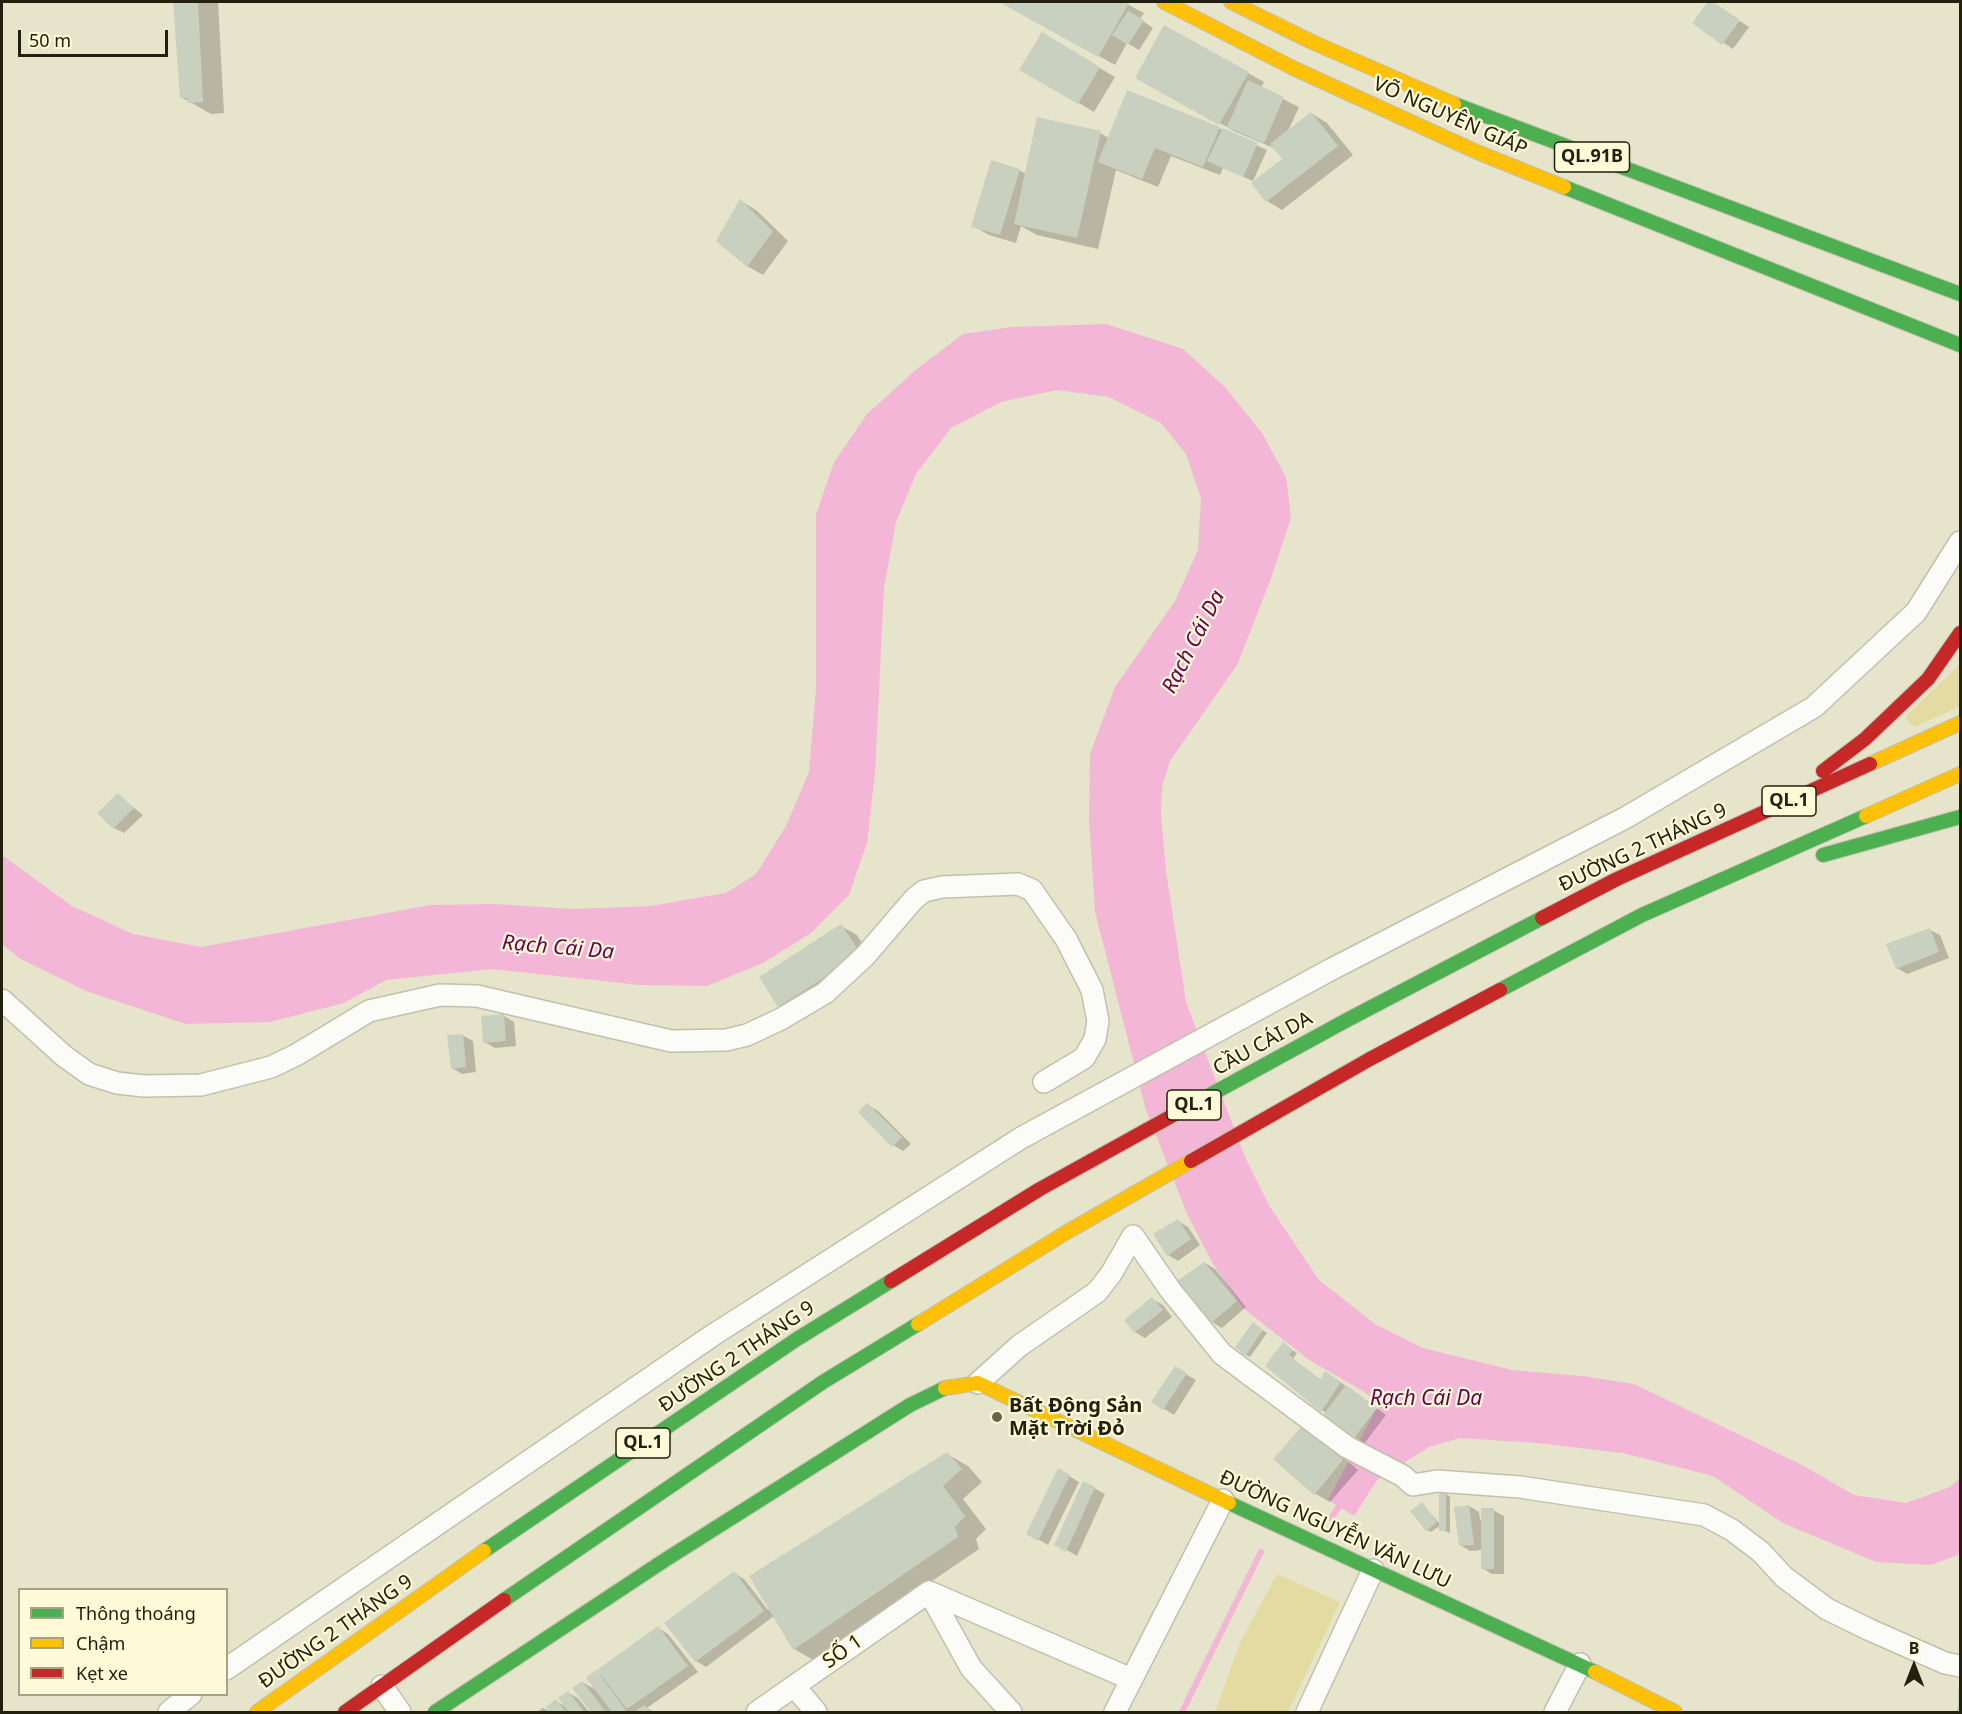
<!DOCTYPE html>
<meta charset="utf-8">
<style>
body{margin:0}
#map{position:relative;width:1962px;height:1714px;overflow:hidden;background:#e7e4cc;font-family:"Noto Sans",sans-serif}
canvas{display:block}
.frame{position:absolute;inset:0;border:3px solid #22200f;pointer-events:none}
.legend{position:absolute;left:18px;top:1588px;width:210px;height:108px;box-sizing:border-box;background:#fef9d6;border:2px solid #a6a286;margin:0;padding:8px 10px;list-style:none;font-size:18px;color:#22200f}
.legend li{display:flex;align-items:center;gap:12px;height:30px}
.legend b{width:30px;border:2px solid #a6a286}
.north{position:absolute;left:1884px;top:1636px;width:60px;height:60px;-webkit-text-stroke:4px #fef9d6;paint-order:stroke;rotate:0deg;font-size:16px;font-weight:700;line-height:24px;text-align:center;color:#22200f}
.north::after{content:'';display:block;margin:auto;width:21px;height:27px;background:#22200f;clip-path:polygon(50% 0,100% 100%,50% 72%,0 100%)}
.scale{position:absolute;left:18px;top:30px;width:150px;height:27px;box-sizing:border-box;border:3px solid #22200f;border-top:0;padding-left:8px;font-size:18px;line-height:21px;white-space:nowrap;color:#22200f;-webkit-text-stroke:4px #fef9d6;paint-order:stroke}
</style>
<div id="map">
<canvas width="1962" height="1714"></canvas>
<div class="frame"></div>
<ul class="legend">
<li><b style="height:8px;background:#4caf50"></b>Thông thoáng</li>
<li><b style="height:8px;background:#ffc107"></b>Chậm</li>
<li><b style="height:8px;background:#c62828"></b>Kẹt xe</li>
</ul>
<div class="north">B</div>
<div class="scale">50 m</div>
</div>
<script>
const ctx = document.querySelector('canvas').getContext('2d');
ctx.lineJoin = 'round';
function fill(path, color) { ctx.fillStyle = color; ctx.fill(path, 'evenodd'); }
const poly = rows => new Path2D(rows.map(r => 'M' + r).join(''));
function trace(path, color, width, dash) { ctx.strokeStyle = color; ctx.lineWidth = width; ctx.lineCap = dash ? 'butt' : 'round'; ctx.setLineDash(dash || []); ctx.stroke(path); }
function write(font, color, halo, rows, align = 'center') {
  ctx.font = font + ' "Noto Sans",sans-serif'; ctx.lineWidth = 4.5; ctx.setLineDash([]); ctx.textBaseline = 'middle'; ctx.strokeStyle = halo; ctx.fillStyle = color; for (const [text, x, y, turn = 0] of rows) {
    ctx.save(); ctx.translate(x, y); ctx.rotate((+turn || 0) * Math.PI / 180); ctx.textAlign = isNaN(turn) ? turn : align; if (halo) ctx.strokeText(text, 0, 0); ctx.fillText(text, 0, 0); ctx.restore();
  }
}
fill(poly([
 [1960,664,1960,706,1914,727,1905,717],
 [1277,1574,1340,1602,1288,1712,1215,1712,1240,1643]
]), '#e3dba1');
fill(poly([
 [1106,324,1183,349,1225,387,1262,433,1286,477,1291,517,1270,581,1237,665,1170,761,1162,787,1161,814,1166,871,1186,1002,1245,1157,1270,1207,1319,1280,1375,1324,1423,1348,1512,1370,1582,1376,1634,1384,1802,1465,1854,1495,1906,1503,1950,1487,1960,1478,1960,1554,1931,1565,1876,1562,1783,1523,1713,1476,1623,1453,1537,1443,1460,1438,1429,1447,1377,1480,1354,1516,1328,1500,1379,1404,1363,1391,1309,1360,1243,1308,1213,1264,1187,1214,1146,1110,1095,912,1089,819,1090,754,1115,687,1175,601,1198,550,1201,498,1186,454,1161,423,1109,397,1057,390,1001,402,951,428,916,474,896,522,884,588,875,773,867,843,849,895,811,933,763,963,707,986,640,985,492,969,386,980,344,1003,270,1022,186,1024,86,991,19,958,2,944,2,855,72,906,133,934,201,947,431,905,495,904,573,909,651,906,726,893,756,874,786,826,809,772,816,688,816,515,834,462,867,414,918,368,963,334,1011,327]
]), '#f3b6d6');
fill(poly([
 [175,2,218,2,224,113,211,114,181,97],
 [1002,2,1123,2,1144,13,1140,19,1153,28,1139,50,1127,43,1115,65],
 [1710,2,1749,27,1733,49,1694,23],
 [1042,34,1115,77,1094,112,1021,69],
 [1248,73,1264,82,1261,88,1299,107,1288,131,1311,113,1327,123,1353,155,1282,210,1267,201,1284,159,1276,149,1236,132,1137,77],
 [1219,128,1267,150,1253,181,1223,168,1220,175,1171,156,1158,187,1116,170,1098,249,1037,235,1021,226,1016,243,989,235,973,226,1019,170,1026,174,1100,133,1109,138],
 [741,201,756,210,788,241,763,275,747,266],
 [118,795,143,815,124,833,114,828],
 [841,926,857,935,875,963,795,1015,779,1006],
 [1930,930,1940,935,1949,958,1907,974,1897,968],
 [504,1016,514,1022,516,1046,495,1048,485,1042],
 [462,1035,473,1041,476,1072,462,1074,452,1068],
 [868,1105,878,1111,911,1144,903,1151,893,1145],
 [1178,1221,1188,1227,1200,1245,1178,1261,1168,1255],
 [1205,1263,1215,1269,1246,1307,1222,1328,1212,1322],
 [1152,1299,1163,1305,1172,1317,1145,1338,1135,1332],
 [1258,1327,1267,1333,1250,1357,1246,1355],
 [1288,1347,1297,1353,1293,1359,1321,1380,1336,1379,1386,1415,1364,1444,1325,1415,1326,1413,1276,1371],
 [1175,1368,1196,1380,1174,1415,1153,1402],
 [1319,1436,1358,1470,1330,1502,1314,1493],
 [947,1454,968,1466,982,1482,963,1499,986,1529,976,1539,979,1549,815,1661,794,1649,774,1616,706,1667,696,1661,734,1573,744,1579,768,1610],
 [1059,1470,1079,1482,1048,1545,1028,1533],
 [1094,1488,1105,1494,1077,1556,1056,1544],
 [1446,1494,1450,1497,1450,1533,1441,1530,1441,1525,1431,1532,1427,1530,1422,1504,1441,1525],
 [1469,1506,1479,1512,1480,1520,1493,1510,1504,1516,1504,1574,1492,1574,1482,1568,1482,1550,1470,1551,1460,1545],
 [658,1628,668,1634,698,1672,647,1708,654,1712,593,1712,575,1688,582,1682,598,1691,596,1672,604,1677],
 [568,1693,578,1698,589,1712,552,1712,548,1707,556,1701,566,1707],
 [543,1708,551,1712,537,1712]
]), '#0003');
trace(poly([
 [1331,1518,1342,1502],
 [1182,1712,1261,1552]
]), '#f3b6d6', 6);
fill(poly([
 [173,2,198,2,203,102,188,103,187,98,180,98],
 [999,2,1126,2,1129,3,1098,57],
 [1708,2,1713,2,1740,20,1722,45,1692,23],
 [1128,11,1144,20,1128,45,1112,35],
 [1164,25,1249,72,1219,125,1135,78],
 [1042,32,1100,67,1078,104,1019,70],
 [1248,80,1284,97,1264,143,1227,127],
 [1127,90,1220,127,1203,167,1155,148,1142,179,1098,162],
 [1311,112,1338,146,1266,202,1251,183,1282,159,1270,144],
 [1037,117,1101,131,1077,238,1014,224],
 [1223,128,1258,143,1243,177,1207,161],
 [991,160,1020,169,1000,235,971,227],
 [740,199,773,231,747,267,716,241],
 [118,793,134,808,113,829,97,813],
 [841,924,861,954,778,1007,759,977],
 [1930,928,1939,952,1896,969,1886,944],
 [504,1014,506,1041,483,1043,481,1016],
 [463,1034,466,1067,451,1069,447,1035],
 [867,1103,902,1137,892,1147,858,1112],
 [1178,1219,1191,1239,1167,1256,1153,1234],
 [1204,1262,1237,1301,1211,1323,1177,1281],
 [1152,1297,1163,1310,1134,1333,1124,1320],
 [1253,1322,1263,1330,1245,1356,1235,1347],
 [1283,1342,1293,1350,1289,1355,1320,1380,1325,1371,1341,1382,1321,1412,1265,1366],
 [1175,1366,1187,1373,1163,1410,1151,1402],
 [1346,1385,1377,1408,1353,1439,1323,1415],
 [1303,1425,1343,1460,1314,1495,1273,1459],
 [947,1452,962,1469,943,1486,965,1516,955,1527,958,1537,793,1650,749,1576],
 [1058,1468,1070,1475,1038,1541,1026,1534],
 [1083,1481,1095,1487,1066,1552,1054,1545],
 [1439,1493,1446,1493,1446,1531,1439,1531],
 [1422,1502,1437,1522,1426,1531,1410,1511],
 [1469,1505,1474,1545,1459,1546,1454,1507],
 [1481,1508,1494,1508,1494,1569,1481,1569],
 [734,1571,764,1611,695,1662,664,1623],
 [658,1626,688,1666,627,1709,597,1670],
 [596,1670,626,1710,623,1712,612,1712,586,1678],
 [582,1681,606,1712,591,1712,572,1688],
 [1959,1684,1960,1684,1960,1712,1957,1712],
 [568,1691,584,1712,569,1712,558,1698],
 [556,1699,566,1712,550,1712,546,1707],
 [644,1705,651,1712,634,1712]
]), '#c9d0c0');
const street = poly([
 [2,1000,64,1056,89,1074,117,1083,144,1086,201,1085,271,1067,296,1055,369,1011,440,995,477,996,671,1041,726,1040,747,1035,781,1019,825,993,865,956,914,899,924,891,942,887,1018,884,1032,890,1066,939,1092,990,1098,1021,1095,1039,1084,1058,1044,1082],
 [978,1383,1019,1346,1097,1292,1111,1274,1133,1236,1171,1291,1222,1354,1347,1447,1403,1476,1413,1485,1437,1481,1520,1487,1704,1515,1732,1530,1761,1552,1784,1577,1827,1609,1870,1630,1945,1663,1960,1666],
 [929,1592,1131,1679],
 [929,1592,971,1668,1011,1712],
 [226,1669,713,1335,1021,1138,1330,970,1625,818,1814,707,1916,612,1960,542],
 [382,1686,400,1712],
 [794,1686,816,1712],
 [169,1712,191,1694],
 [757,1712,929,1592],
 [1115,1712,1223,1500],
 [1307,1712,1373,1570],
 [1555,1712,1580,1664]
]);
const fast = poly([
 [1454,104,1960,294],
 [1564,187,1960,345],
 [1823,855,1960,817],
 [1500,990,1642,915,1866,816],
 [1188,1107,1347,1020,1542,918],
 [1229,1503,1595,1672],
 [484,1551,797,1339,891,1281],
 [504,1600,823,1382,918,1324],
 [435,1712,665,1560,910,1405,945,1388]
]);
const slow = poly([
 [1164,2,1295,69,1477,152,1564,187],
 [1231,2,1312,42,1454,104],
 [1870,764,1960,723],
 [1866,816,1960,774],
 [918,1324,1067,1232,1191,1161],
 [945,1388,978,1383,1229,1503],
 [1595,1672,1675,1712],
 [257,1712,484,1551]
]);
const jam = poly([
 [1823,771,1865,739,1928,679,1960,633],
 [1542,918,1617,879,1870,764],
 [1191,1161,1370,1059,1500,990],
 [891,1281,1040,1189,1188,1107],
 [345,1712,504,1600]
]);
trace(street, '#c2c0ad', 24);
trace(fast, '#c2c0ad', 16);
trace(slow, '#c2c0ad', 16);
trace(jam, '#c2c0ad', 16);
trace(street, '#fbfbf7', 21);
trace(fast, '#4caf50', 14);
trace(slow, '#ffc107', 14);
trace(jam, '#c62828', 14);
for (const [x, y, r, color] of [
 [997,1417,6,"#676551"]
]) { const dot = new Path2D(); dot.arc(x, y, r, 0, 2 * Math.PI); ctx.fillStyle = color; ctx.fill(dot); trace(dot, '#fef9d6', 2); }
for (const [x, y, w] of [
 [1592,157,75],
 [1789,801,54],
 [1194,1105,54],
 [643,1443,54]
]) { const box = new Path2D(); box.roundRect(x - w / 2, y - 15, w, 30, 4.5); ctx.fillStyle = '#fef9d6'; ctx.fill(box); trace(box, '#22200f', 1.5); }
write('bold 18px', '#22200f', null, [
 ["QL.91B",1592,157],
 ["QL.1",1789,801],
 ["QL.1",1194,1105],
 ["QL.1",643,1443]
]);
write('20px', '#22200f', '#fef9d6', [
 ["VÕ NGUYÊN GIÁP",1450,117,24],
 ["ĐƯỜNG 2 THÁNG 9",1643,848,-25],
 ["CẦU CÁI DA",1263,1044,-29],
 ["ĐƯỜNG 2 THÁNG 9",737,1357,-34],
 ["ĐƯỜNG NGUYỄN VĂN LƯU",1335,1530,25],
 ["ĐƯỜNG 2 THÁNG 9",336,1632,-35],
 ["SỐ 1",843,1652,-35]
]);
write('bold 20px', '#22200f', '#fef9d6', [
 ["Bất Động Sản",1009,1406],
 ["Mặt Trời Đỏ",1009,1429]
], 'left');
write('italic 21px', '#62004d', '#fef9d6', [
 ["Rạch Cái Da",1194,642,-63],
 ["Rạch Cái Da",558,948,5],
 ["Rạch Cái Da",1426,1399]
]);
</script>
